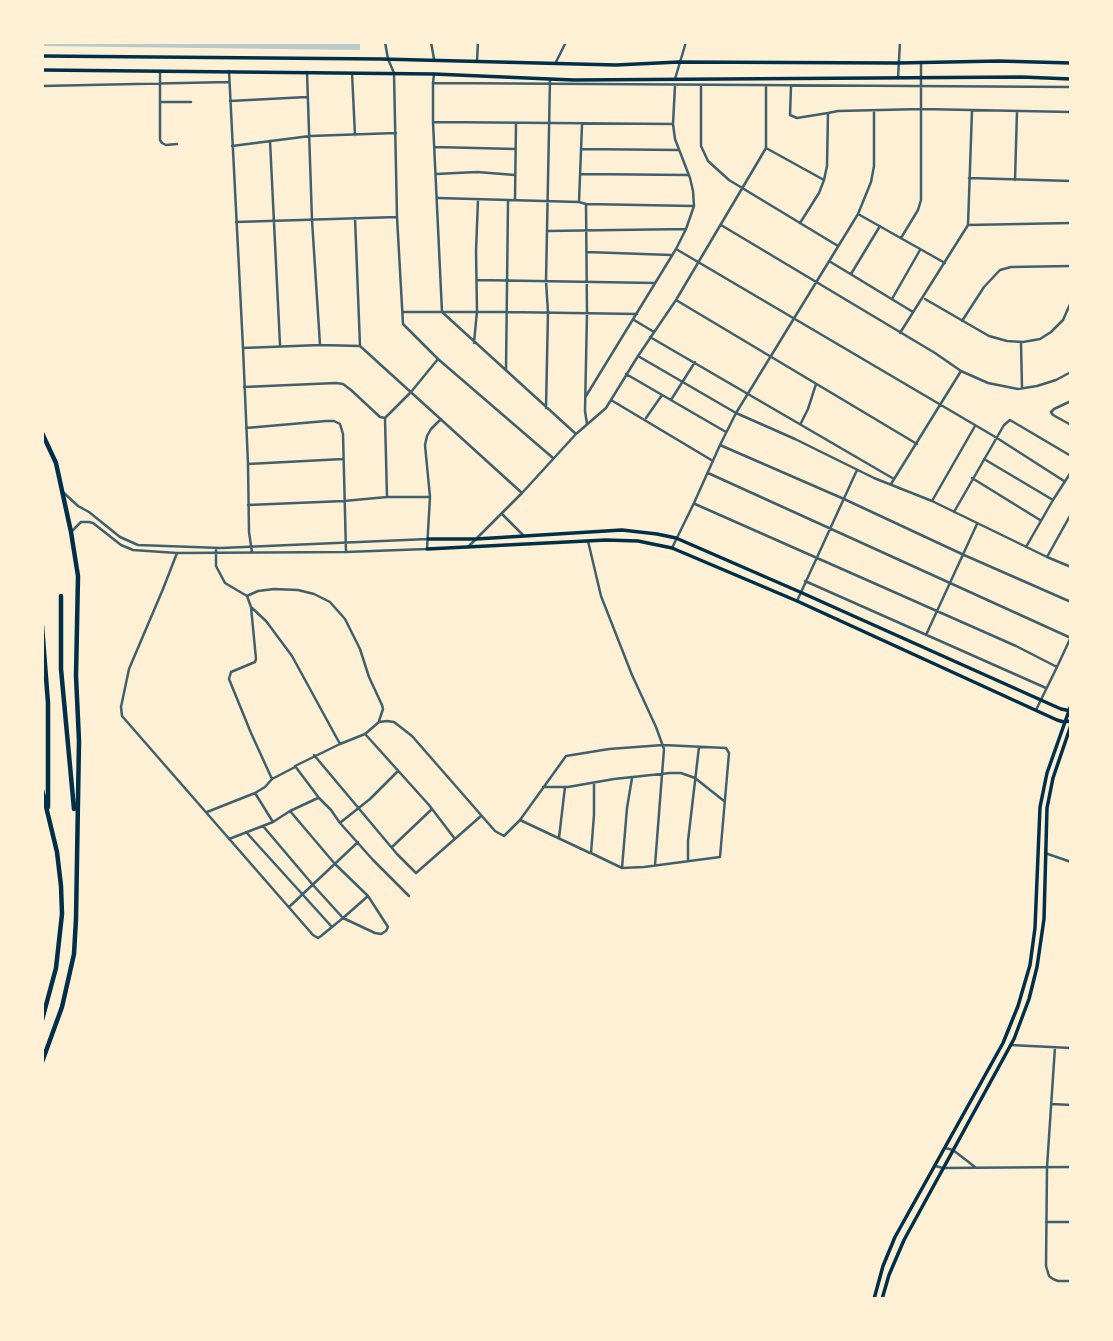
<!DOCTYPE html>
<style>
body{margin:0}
#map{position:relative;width:1113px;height:1341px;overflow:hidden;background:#fdf0d5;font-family:Helvetica,sans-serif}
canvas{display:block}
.frame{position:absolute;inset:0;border:44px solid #fdf0d5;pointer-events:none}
</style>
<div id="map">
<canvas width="1113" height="1341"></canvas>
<div class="frame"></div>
</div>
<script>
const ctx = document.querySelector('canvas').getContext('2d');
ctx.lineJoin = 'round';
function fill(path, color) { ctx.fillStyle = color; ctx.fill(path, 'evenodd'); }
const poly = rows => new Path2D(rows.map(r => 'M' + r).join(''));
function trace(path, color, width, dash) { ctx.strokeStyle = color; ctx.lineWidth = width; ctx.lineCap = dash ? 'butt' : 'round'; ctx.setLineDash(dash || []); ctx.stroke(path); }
fill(poly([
 [42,42,360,42,360,50,42,46]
]), '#b9caca');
trace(poly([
 [385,42,388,59,394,73,397,217,403,324,438,359,553,458],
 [431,42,434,59],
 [477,61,478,42],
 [556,62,566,42],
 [160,71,160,140,162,143,166,145,177,144],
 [229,71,243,348,248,464,249,532,252,552],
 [307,72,312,220,320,345],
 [352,73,355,135],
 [434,74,433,83,433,122,442,312,576,434],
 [898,78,900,42],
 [675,79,686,42],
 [433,83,1071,87],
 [42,86,229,82],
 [791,86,790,115,797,118,828,113],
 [701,87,701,146,708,161,729,180,838,246],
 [230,101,307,97],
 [161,102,191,102],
 [433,122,673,124],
 [270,141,280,345],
 [232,146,310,136,396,133],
 [435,147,515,149],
 [766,148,824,180],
 [581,149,678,150],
 [436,174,477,172,515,175],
 [581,174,688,175],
 [969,178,1071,181],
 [1015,180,1017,111],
 [438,198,579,202,586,204,693,206],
 [515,200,516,123],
 [579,202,582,125],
 [586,204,587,313,585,411,587,424],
 [858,214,945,263],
 [355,218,360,346],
 [236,222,397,217],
 [800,223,819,193,824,180,827,166,828,113,838,111,922,109,1071,112],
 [721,225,935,353,961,371,988,383,1018,389,1037,386,1056,380,1071,372],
 [968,225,972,111],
 [547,231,686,229],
 [901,238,918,210,921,200,921,62],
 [676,249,997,438,1064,481],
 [587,252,671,255],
 [829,261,913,312],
 [851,274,880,226],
 [477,280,655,283],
 [892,299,920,250],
 [925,299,989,336,1007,341,1023,342,1040,339,1051,332,1063,320,1071,302],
 [676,300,917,444],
 [403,312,507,312,637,314],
 [634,320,654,332],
 [962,321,984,287,1000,270,1011,267,1071,266],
 [900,333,968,225,1071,223],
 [650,337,894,479],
 [474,343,477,311,476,251,478,200],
 [1021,343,1022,388],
 [243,348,320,345,360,346,522,493],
 [638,356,736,413,795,439,874,478,932,501,1047,557,1071,567],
 [506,370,508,202],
 [626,374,726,432],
 [244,387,336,383,343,384,351,390,380,417,385,418,387,497],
 [586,396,676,249,686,229,694,206,693,191,690,178,675,139,673,124,675,86],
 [611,400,713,461],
 [671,400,695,362],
 [1071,401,1054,409,1051,412,1053,415,1071,425],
 [546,408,548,312,546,281,550,79],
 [385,418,411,392,438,359],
 [646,418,662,395],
 [801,423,808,409,816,384],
 [246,428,326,421,334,421,340,424,343,434,346,552],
 [720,445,844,499,964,555,1071,602],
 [984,459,1053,500],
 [248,464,343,459],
 [708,473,1071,638],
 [972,478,1040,520],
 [891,484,961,371],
 [64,493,78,506,89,512,120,537,138,545,221,548,428,539],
 [932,501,975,426],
 [695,504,1016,646,1057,667,1071,637],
 [248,505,344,501,387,497,430,497],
 [954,512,1004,425,1010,420,1071,456],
 [502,514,523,535],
 [72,531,81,522,89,522,93,523,121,545,133,550,177,553,346,552,427,549,430,497,425,445,427,436,431,429,441,419],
 [588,541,601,596,632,675,656,727,664,749,655,865],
 [468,547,522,493,576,434,606,408,638,356,676,300,766,148,766,86],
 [1026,547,1053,500,1071,472],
 [216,548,216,566,225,583,247,596,251,607,256,659,255,662,231,672,229,679,251,733,272,779],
 [672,548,694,503,720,445,736,413,858,214,871,182,874,166,874,111],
 [177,553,163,589,129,669,121,707,122,716,313,935,318,938,321,936,343,918,375,933,381,934,386,931,388,927,368,896,335,864,290,811],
 [1047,557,1071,514],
 [805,581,1046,688],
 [247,596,258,591,274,589,298,590,314,594,330,602,345,619,360,649,369,677,382,705,383,709,379,721],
 [797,601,857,470],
 [251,607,266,621,292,656,340,744],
 [926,635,977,524],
 [1036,710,1057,667],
 [366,735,429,805,455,839],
 [314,755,397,854,416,873,481,816],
 [543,787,568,787,614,779,670,773,681,773,695,778,724,801],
 [255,793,273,822],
 [207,812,255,793,265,787,272,779,295,767],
 [520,820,590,853],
 [341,822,370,799,398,771],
 [263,826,313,885,343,918,368,896],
 [246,832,332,927],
 [559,838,565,787],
 [229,839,273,822,290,811,318,798],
 [392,847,432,809],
 [1045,853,1071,862],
 [688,860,688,841,699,747],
 [622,868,627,808,632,778],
 [42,877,42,920],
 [409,896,373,860,340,823,331,810,319,798,295,766,340,744,365,734,379,722,387,721,394,722,412,736,495,831,504,836,520,820,566,756,609,749,663,745,726,748,729,753,720,857,644,867,622,868,591,853,594,815,594,783],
 [289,907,358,842],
 [1010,1045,1071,1048],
 [1055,1047,1047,1167,1046,1266,1049,1276,1053,1279,1058,1281,1071,1281],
 [1052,1104,1071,1105],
 [945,1148,953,1150,975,1167],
 [935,1166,943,1168,1071,1167],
 [1046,1222,1071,1222]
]), '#3f606c', 2.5);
trace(poly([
 [428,539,476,539,622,530,657,534,676,538,800,592,1061,709,1071,711],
 [427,549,606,540,638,541,672,548,797,601,1057,720,1064,722,1071,721],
 [874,1299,883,1266,895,1237,1003,1043,1018,1006,1030,965,1035,928,1040,807,1047,773,1071,705],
 [882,1299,889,1275,904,1240,1014,1039,1029,999,1037,967,1044,919,1047,808,1053,778,1071,725]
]), '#003049', 3.5);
trace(poly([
 [42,56,381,59,616,65,679,62,898,63,999,61,1071,63],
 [42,70,434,74,573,80,1022,77,1071,79]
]), '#003049', 3.5);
trace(poly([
 [42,433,56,463,71,532,78,576,76,676,79,741,76,919,74,954,62,1007,42,1062],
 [61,596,61,669,74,809],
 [42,626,48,703,48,807],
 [42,790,57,852,61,886,62,914,56,968,42,1020]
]), '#003049', 4.5);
</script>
